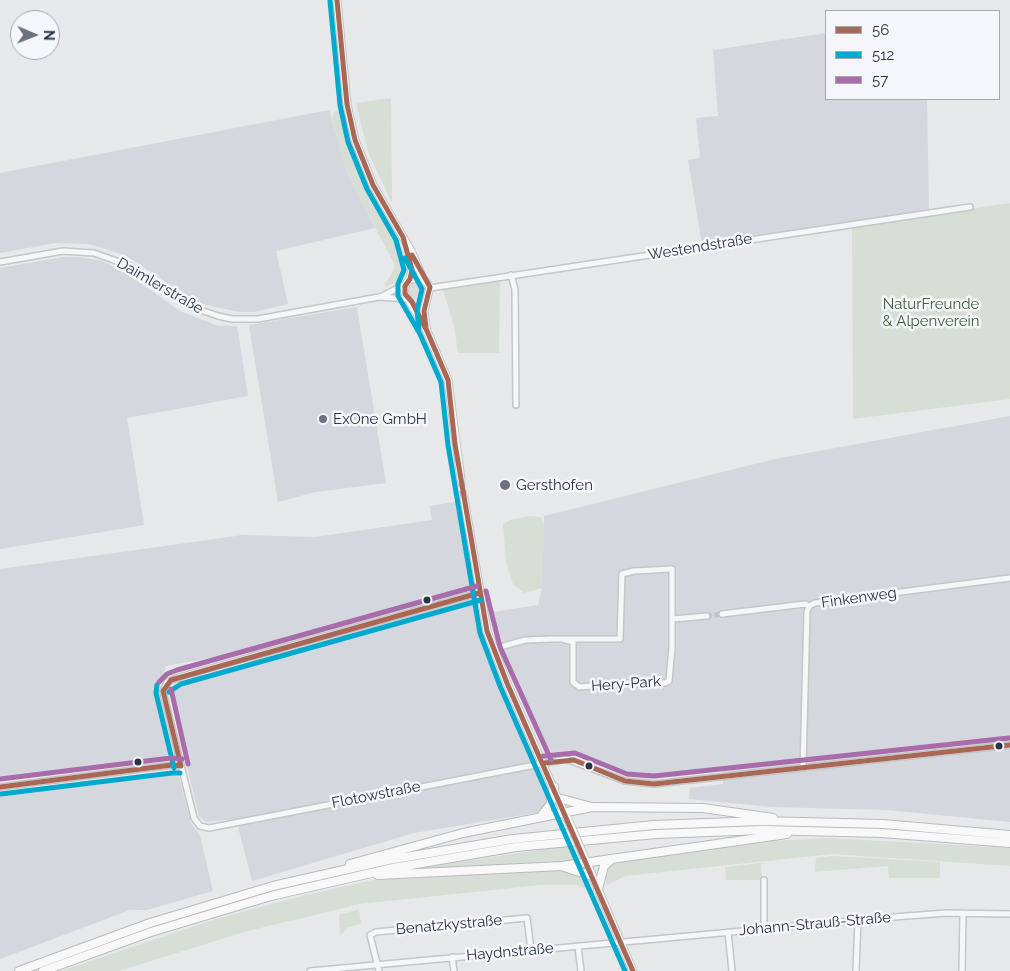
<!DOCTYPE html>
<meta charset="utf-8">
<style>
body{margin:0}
#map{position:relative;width:1010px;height:971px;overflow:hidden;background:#e6e8ea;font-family:Raleway,sans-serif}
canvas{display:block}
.legend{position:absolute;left:825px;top:10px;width:175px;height:90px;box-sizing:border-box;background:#f4f6f9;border:1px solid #a4a8b1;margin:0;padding:6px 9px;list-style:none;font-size:15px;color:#2b3445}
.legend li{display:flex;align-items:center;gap:10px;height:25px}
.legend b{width:25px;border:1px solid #a4a8b1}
.north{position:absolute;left:10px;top:10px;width:50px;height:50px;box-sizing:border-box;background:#f4f6f9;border:1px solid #a4a8b1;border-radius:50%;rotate:91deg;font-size:14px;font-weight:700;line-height:20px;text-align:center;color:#2b3445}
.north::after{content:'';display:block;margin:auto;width:18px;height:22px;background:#6c737f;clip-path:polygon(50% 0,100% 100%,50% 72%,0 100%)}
</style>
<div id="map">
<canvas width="1010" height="971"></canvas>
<ul class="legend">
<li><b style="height:6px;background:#a96855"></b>56</li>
<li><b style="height:6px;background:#00a9ce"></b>512</li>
<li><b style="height:6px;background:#a86cab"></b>57</li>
</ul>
<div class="north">N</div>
</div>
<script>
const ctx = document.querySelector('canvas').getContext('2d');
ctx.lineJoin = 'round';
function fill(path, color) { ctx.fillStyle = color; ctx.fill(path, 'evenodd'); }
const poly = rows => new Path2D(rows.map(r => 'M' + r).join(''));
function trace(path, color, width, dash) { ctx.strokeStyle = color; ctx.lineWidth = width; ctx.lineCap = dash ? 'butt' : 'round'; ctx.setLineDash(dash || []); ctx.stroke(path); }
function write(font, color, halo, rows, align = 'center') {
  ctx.font = font + ' Raleway,sans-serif'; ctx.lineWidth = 5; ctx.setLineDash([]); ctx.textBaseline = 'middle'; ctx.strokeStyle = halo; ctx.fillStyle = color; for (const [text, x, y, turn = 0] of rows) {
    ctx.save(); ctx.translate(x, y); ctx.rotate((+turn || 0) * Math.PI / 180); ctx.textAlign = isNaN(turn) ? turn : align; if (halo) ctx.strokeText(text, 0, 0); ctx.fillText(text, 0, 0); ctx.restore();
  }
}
fill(poly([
 [826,33,826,99,927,99,929,211,702,245,688,160,700,158,696,118,718,116,713,50],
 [329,110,348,175,375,228,276,251,288,304,254,312,239,312,198,303,125,255,89,244,56,243,0,253,0,173],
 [63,257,80,257,102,261,129,275,180,311,218,326,237,326,248,396,127,418,144,525,0,549,0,268],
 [357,307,386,483,316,492,278,502,249,325],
 [1010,416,1010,822,887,810,772,807,689,799,690,788,723,784,723,770,693,775,645,779,620,773,575,751,552,752,544,746,499,639,493,612,538,605,542,588,544,516,775,459],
 [459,501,483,634,490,656,550,792,548,805,541,812,414,833,252,881,236,819,206,822,199,816,170,695,175,682,253,662,248,651,166,666,158,687,172,747,165,759,0,781,0,569,243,535,315,537,432,520,430,506],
 [167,774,179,777,191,823,200,836,213,891,147,910,130,910,0,959,0,793]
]), '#d4d7dd');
fill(poly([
 [391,98,392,203,368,152,356,103],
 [341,109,345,111,354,151,366,180,406,256,408,268,394,283,384,287,394,269,394,263,355,190,342,159,332,118,335,111],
 [1010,203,1010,399,853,419,852,227],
 '407 290a10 10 0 1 1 20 0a10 10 0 1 1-20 0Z',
 [500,281,499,353,458,353,454,326,443,290],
 [531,516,540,517,544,525,542,588,524,593,513,584,506,561,503,524,513,519],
 [827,838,1010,848,1010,866,832,854,625,876,607,885,606,882,607,866,613,862,753,842],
 [565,846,570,846,574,861,400,871],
 [832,856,940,862,940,878,889,878,888,866,815,872,816,858],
 [761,863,762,880,726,880,725,867],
 [556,870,576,873,582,876,588,882,589,889,575,885,540,885,360,904,244,932,119,971,61,971,216,919,302,896,373,880],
 [359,909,361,924,348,927,340,936,339,915]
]), '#d6ded6');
trace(poly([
 [707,616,722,614]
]), '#c1c4c9', 5, [5, 2.5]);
trace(poly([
 [461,480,464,498]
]), '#c1c4c9', 7, [7, 3.5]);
const minor = poly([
 [0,262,63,251,94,253,130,266,189,306,218,316,232,319,258,319,379,297,407,299],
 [511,275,515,289,516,405],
 [430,288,970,207],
 [382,296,406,284],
 [479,593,179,677,167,682,163,691,164,696,194,818,200,826,209,828,566,759,625,781,654,784,1010,745],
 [722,614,805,604,809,606],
 [673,619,707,616],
 [493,649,525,640,552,639,620,639,622,574,634,571,672,569,672,647,669,681,665,683,625,683,579,687,573,682,573,642,562,639],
 [803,768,807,612,809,606,815,603,1010,578],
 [0,787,172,765,181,766],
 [764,929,764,880],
 [728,932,732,971],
 [578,947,581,971],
 [452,957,454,971],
 [310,971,894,917,946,913,1010,914],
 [379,971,370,935,376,932,527,918,531,950],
 [856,971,858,920],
 [962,971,963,913]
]);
const major = poly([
 [337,0,347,104,355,140,373,185,411,251,423,278,430,287,424,311,427,331],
 [410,256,412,270,410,279],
 [423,278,410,279,406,284,404,292,427,331,448,380,461,480],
 [464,498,487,631,507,683,566,817],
 [583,854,633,971]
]);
const highway = poly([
 [558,798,588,806],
 [542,815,550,805,554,787],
 [350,864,463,833,592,807,703,808,773,818],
 [564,867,592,876],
 [378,875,562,866,787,834],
 [598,889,604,866,612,859],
 [19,971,150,923,273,886,388,860,513,839,654,825,761,821,883,824,1010,835],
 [43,971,151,932,271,896,393,868,516,847,656,834,763,830,882,833,1010,843]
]);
trace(minor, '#c4c6c8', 8);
trace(major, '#c2c5c8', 9);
trace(highway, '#b8bbbf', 10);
trace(minor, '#f5f6f7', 5);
trace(major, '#f8f8f8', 7);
trace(highway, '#f8f8f8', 8);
const majorBridge = poly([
 [568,819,583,854]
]);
trace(majorBridge, '#c2c5c8', 9, []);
trace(majorBridge, '#f8f8f8', 7);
trace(poly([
 [337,0,347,104,355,140,373,185,403,237,412,270,410,279,405,286,405,294,412,302,427,331,448,380,455,444,487,631,507,683,633,971],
 [412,255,430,287,424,311,426,327],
 [544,763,574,760,625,781,654,784,1010,745],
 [0,787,172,765,181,766,163,691,171,680,479,593]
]), '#a96855', 5);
trace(poly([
 [330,1,340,105,348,142,367,189,396,240,404,270,398,284,398,296,420,334,441,382,448,445,480,633,500,686,625,971],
 [405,258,422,289,417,311,419,328],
 [157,685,156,693,174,768],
 [169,692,181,684,481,600],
 [1,794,172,773,180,773]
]), '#00a9ce', 5);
trace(poly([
 [486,591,500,647,551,760],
 [159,682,167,674,177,670,477,586],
 [171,689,188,764],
 [543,756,575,753,627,774,654,776,1009,738],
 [0,779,171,758,182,759]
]), '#a86cab', 5);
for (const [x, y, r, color] of [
 [323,419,5,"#6c737f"],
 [505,485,6,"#6c737f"],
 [427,600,4.5,"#2b3445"],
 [999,746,4.5,"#2b3445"],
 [138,762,4.5,"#2b3445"],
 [589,766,4.5,"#2b3445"]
]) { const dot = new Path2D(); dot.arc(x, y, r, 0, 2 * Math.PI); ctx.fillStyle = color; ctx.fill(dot); trace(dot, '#f4f6f9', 2); }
write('15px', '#2b3445', '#f4f6f9', [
 ["Westendstraße",700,247,-9],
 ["Daimlerstraße",160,286,30],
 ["Finkenweg",859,598,-8],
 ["Hery-Park",626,684,-4],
 ["Flotowstraße",376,795,-11],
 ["Johann-Strauß-Straße",815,924,-5],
 ["Benatzkystraße",449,925,-5],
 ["Haydnstraße",510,952,-5]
]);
write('15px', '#3f6138', '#f4f6f9', [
 ["NaturFreunde",931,304],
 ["& Alpenverein",931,321]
]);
write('15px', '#2b3445', '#f4f6f9', [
 ["ExOne GmbH",333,419],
 ["Gersthofen",516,485]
], 'left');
</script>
